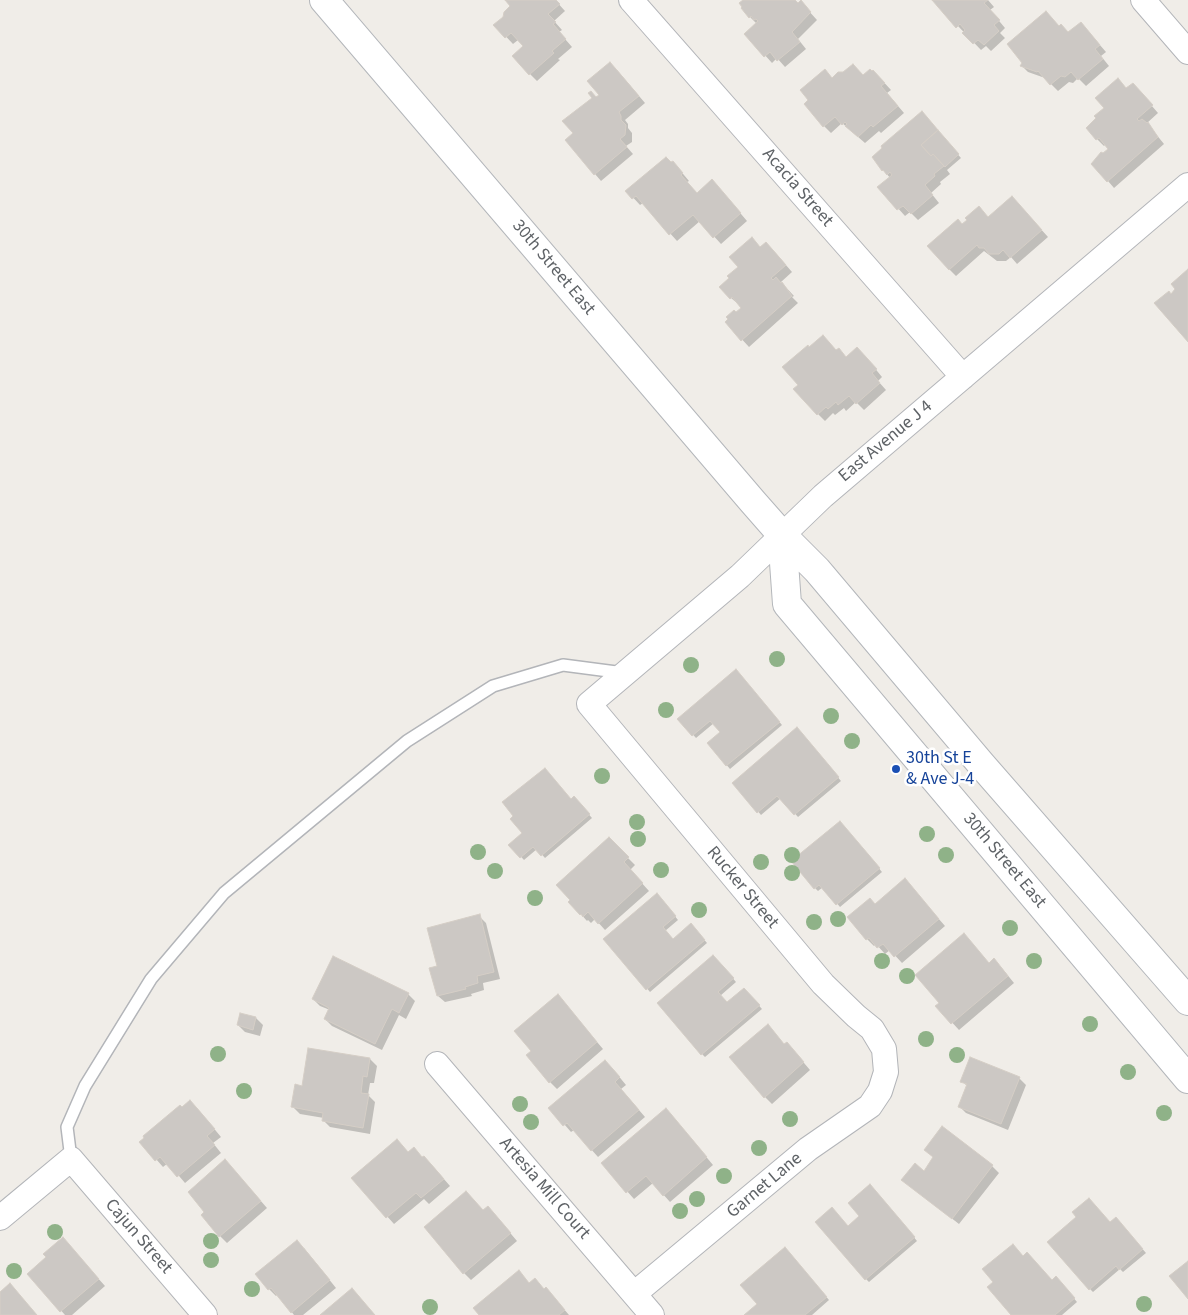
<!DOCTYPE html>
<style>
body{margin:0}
canvas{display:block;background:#f0ede8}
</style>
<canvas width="1188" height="1315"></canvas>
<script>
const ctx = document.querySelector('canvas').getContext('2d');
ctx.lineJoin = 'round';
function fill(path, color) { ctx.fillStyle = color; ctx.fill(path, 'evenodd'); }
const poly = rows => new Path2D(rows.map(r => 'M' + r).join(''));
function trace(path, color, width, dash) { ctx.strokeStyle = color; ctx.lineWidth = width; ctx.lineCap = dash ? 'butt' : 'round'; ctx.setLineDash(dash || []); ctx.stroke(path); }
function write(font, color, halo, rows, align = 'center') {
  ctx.font = font + ' "Source Sans 3",sans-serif'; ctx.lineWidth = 5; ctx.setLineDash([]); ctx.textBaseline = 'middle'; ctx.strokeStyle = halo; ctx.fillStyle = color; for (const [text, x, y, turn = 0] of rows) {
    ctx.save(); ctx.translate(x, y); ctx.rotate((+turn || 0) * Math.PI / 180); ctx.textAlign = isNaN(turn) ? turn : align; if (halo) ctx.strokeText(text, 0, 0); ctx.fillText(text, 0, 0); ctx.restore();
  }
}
fill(poly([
 [507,0,555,0,565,11,554,21,562,30,559,32,572,47,558,59,560,60,537,81,530,74,524,46,518,40,513,44,495,25,504,18,512,6],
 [744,0,795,0,798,4,807,9,817,20,798,39,806,49,785,67,777,58,772,63,746,34,757,24,750,17],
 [933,0,988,0,994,7,990,10,1005,28,1000,33,1005,38,991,51,986,46,981,50],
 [1060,27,1069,33,1087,30,1106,52,1101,56,1109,66,1086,86,1078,78,1073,83,1069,82,1058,91,1045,78,1028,72,1022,66],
 [617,70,645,103,625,120,628,124,628,128,632,133,632,142,626,146,633,154,601,181,595,174,574,134],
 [864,76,880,78,891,90,887,93,904,113,881,133,879,131,865,143,842,123,831,133,824,126,832,79],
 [1127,89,1139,91,1158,113,1147,123,1164,144,1114,188,1108,181,1103,155,1110,149,1106,144,1104,146,1097,139],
 [943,138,961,158,947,170,950,174,940,182,941,184,931,193,939,203,918,220,910,212,905,216,879,187,890,178,873,157],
 [679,169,689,181,687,182,697,194,719,188,747,221,721,244,700,221,677,241,643,203,640,205,627,191],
 [1012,197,1048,237,1017,264,1011,257,1006,261,997,261,984,251,956,276,949,269,962,225,988,218],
 [760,248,773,250,792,272,781,282,794,296,792,297,798,303,749,347,726,322,743,308,731,298],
 [836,352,846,358,864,355,882,377,878,381,886,390,864,410,856,402,846,411,844,408,835,415,833,413,825,421,818,414],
 [739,674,782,725,730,769,708,743,721,733,714,723,696,738,679,719],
 [800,732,841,781,798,817,781,798,761,815,734,783],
 [571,800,577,801,592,818,545,858,537,849,524,860,510,845],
 [843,825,882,872,840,907,823,887,818,891,815,888],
 [609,839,635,865,630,870,649,891,605,930,595,919,591,923,588,920,587,921,570,902],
 [911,887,945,926,902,963,890,950,885,954,876,944,874,946,867,939,875,905],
 [660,898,678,920,665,931,673,940,694,928,707,943,650,992,605,939],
 [479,916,486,923,500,979,483,983,484,990,471,994,472,996,445,1002,438,996,438,967],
 [716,959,736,982,720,996,727,1004,747,992,762,1009,705,1057,702,1054],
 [989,964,1001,967,1014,983,959,1030,937,1006],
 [408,994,415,1001,406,1019,399,1015,382,1050,332,1026,325,1019,330,1010,320,1006,313,999],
 [564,1003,603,1049,557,1089,550,1082,532,1051],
 [241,1014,256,1018,263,1025,260,1036,245,1032,238,1025],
 [785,1045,793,1050,810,1070,772,1104,765,1097],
 [370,1059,377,1066,374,1083,370,1083,368,1095,375,1102,370,1134,330,1127,323,1120,324,1118,300,1114,293,1107,303,1087],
 [612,1068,626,1085,621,1089,645,1117,598,1157,574,1130,571,1132,550,1108],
 [1019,1078,1026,1085,1008,1130,966,1113,959,1106,968,1087,962,1081],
 [182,1108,197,1108,221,1137,213,1143,221,1153,185,1183,168,1163,163,1167,141,1142],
 [673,1117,713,1165,670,1202,653,1183,634,1199,603,1164],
 [397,1140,409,1153,423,1159,431,1164,450,1186,429,1204,424,1199,394,1224,353,1178],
 [926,1150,992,1166,999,1173,959,1224,910,1186,925,1172,934,1158],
 [232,1168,267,1208,227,1243,220,1236],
 [873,1188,917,1241,869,1282,866,1279,848,1227,861,1216],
 [484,1212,495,1215,517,1241,471,1280,464,1273],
 [1119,1222,1146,1253,1123,1272,1120,1269,1093,1292,1090,1289,1111,1223],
 [63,1239,105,1286,72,1315,65,1315,29,1274,48,1257],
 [304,1248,336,1288,303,1315,294,1315,278,1294,276,1296,269,1289],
 [788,1252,829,1300,812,1315,746,1315,758,1304],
 [1024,1258,1052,1282,1059,1281,1077,1302,1062,1315,1013,1315],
 [525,1279,530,1284,535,1280,544,1290,546,1288,569,1315,480,1315]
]), '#0003');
const building = poly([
 [505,0,556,0,560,4,548,14,556,22,553,24,566,39,552,51,554,53,529,75,512,56,523,46,511,33,505,38,493,25,503,17,504,12,510,6,505,0],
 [743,0,795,0,798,3,801,0,811,12,792,32,800,42,777,61,770,52,764,57,744,34,758,21,756,19,754,20,751,16,749,18,741,8,742,7,739,3,743,0],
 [932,0,988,0,984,3,1000,20,994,25,999,31,984,45,978,40,973,44,962,33,965,30,960,24,956,28,932,0],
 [1046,11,1059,26,1061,24,1068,32,1081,22,1100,45,1095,49,1103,59,1078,80,1071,72,1065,77,1061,76,1050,85,1038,71,1037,72,1020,66,1022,63,1007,44,1046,11],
 [610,62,639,96,619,112,621,116,621,120,626,125,625,135,620,139,627,147,594,175,565,140,573,133,562,121,592,98,588,93,591,91,596,97,599,95,587,81,610,62],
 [853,64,863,75,870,69,872,71,873,70,885,83,881,86,898,106,873,127,871,125,858,137,845,126,847,124,845,122,842,125,835,117,823,127,804,104,808,100,800,90,825,69,832,78,838,72,843,72,853,64],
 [1118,78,1126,88,1133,83,1153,105,1137,119,1139,121,1142,119,1147,123,1148,122,1158,137,1107,182,1091,164,1101,152,1103,153,1108,149,1099,138,1096,140,1086,128,1096,118,1094,116,1104,108,1095,98,1118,78],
 [922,111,938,130,921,145,931,156,933,154,944,166,934,174,935,176,925,185,933,195,911,214,903,206,897,210,877,187,892,175,890,172,887,175,883,170,882,171,872,157,882,148,881,146,922,111],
 [938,130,959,154,945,167,933,154,931,156,921,145,938,130],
 [666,157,671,162,673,161,683,173,681,175,697,193,712,179,741,213,713,238,693,215,669,235,636,196,632,199,625,191,666,157],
 [1012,196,1042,230,1010,258,1003,250,999,254,989,254,984,248,979,248,977,245,949,270,927,246,958,219,962,224,967,220,965,218,979,206,988,217,1012,196],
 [752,237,760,247,766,242,786,265,771,278,773,280,776,277,781,283,782,282,792,296,741,341,725,322,728,319,726,317,734,310,736,312,741,308,732,297,730,299,719,287,729,278,727,276,738,267,729,257,752,237],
 [1188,269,1188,342,1154,303,1169,291,1171,294,1175,289,1171,284,1188,269],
 [823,335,836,350,839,348,846,357,857,347,877,369,872,373,880,383,856,404,849,396,838,405,836,402,828,409,826,407,817,415,793,389,798,385,782,367,808,345,809,347,823,335],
 [736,669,780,722,726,766,707,743,720,732,710,721,692,736,677,719,736,669],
 [797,727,839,777,794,815,777,796,757,813,732,783,797,727],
 [545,768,571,799,574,796,590,814,541,856,533,847,520,858,508,845,522,833,510,819,513,816,502,802,545,768],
 [840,821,880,868,836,905,819,885,814,889,791,861,840,821],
 [609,837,629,857,624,862,643,883,598,924,588,912,583,917,581,914,580,915,568,902,570,900,556,885,609,837],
 [905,878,939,919,894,957,883,944,877,948,869,938,866,940,847,917,870,898,875,904,905,878],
 [657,893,676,916,663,927,673,939,691,923,705,940,646,990,603,939,657,893],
 [480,914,494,972,477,976,478,983,465,987,466,989,437,996,429,968,437,966,427,928,480,914],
 [964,933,989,963,994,958,1008,976,951,1024,935,1006,939,1003,915,975,964,933],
 [713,955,734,978,718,992,727,1002,744,988,760,1005,701,1055,657,1003,713,955],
 [333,956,409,993,399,1013,392,1009,375,1044,324,1019,329,1008,312,999,333,956],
 [558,994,597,1042,549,1083,526,1055,531,1051,514,1031,558,994],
 [240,1013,256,1017,253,1030,237,1025,240,1013],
 [768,1024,784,1044,787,1042,804,1062,764,1098,729,1057,768,1024],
 [308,1048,370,1058,367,1077,363,1076,361,1093,369,1094,363,1128,322,1121,323,1113,291,1107,295,1084,302,1086,308,1048],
 [970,1057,1020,1077,1001,1124,958,1107,967,1084,960,1082,970,1057],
 [605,1060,620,1077,615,1082,639,1110,591,1151,567,1123,563,1126,548,1108,605,1060],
 [190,1100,215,1129,207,1136,215,1145,177,1177,160,1157,155,1161,139,1142,144,1138,143,1136,180,1105,182,1107,190,1100],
 [666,1108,707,1157,663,1196,646,1176,626,1193,601,1163,666,1108],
 [942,1126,993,1165,952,1219,901,1180,915,1163,924,1171,933,1157,924,1150,942,1126],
 [397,1139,408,1152,414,1147,422,1157,424,1156,444,1179,421,1198,416,1193,386,1218,351,1178,397,1139],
 [225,1159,261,1201,219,1237,201,1215,204,1212,188,1192,225,1159],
 [870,1184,915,1237,865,1280,815,1222,832,1207,848,1226,859,1216,848,1203,870,1184],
 [466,1191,483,1210,488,1206,511,1233,463,1274,424,1227,466,1191],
 [1089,1198,1110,1222,1116,1217,1143,1249,1119,1270,1116,1266,1089,1290,1047,1242,1076,1217,1072,1212,1089,1198],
 [63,1237,99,1279,60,1312,27,1274,46,1257,43,1254,63,1237],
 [297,1240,330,1280,291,1313,271,1288,268,1290,255,1274,297,1240],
 [1013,1244,1023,1256,1027,1252,1052,1280,1056,1276,1075,1298,1055,1315,1011,1315,987,1287,993,1282,982,1269,1013,1244],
 [785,1247,827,1297,805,1315,744,1315,757,1304,740,1285,785,1247],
 [1188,1261,1188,1299,1169,1276,1188,1261],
 [519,1270,529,1283,535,1278,544,1289,546,1287,565,1310,559,1315,479,1315,473,1308,519,1270],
 [10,1283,20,1295,37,1315,0,1315,0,1292,10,1283],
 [352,1288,375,1315,320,1315,352,1288]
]);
fill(building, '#ccc8c4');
trace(building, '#d5cec6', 1);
const lane = poly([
 [71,1159,67,1127,85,1086,151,979,224,893,407,741,493,686,563,665,624,673]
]);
const street = poly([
 [631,0,963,377],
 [1143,0,1188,52],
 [437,1064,652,1315],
 [0,1218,71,1159,205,1315],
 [634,1294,808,1149,870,1106,880,1091,886,1072,884,1049,872,1029,856,1016,823,984,589,704,740,576,823,496,1188,185]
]);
const secondary = poly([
 [324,0,753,502,782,535,817,570,981,764,1188,1001],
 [782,535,787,604,1188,1079]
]);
trace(lane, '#b3b5b9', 14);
trace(street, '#b3b5b9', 26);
trace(secondary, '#b4b7bb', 30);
trace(lane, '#fff', 11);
trace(street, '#fff', 24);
trace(secondary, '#fff', 28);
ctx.fillStyle = '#8fb288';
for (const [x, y] of [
 [777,659],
 [691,665],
 [666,710],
 [831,716],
 [852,741],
 [602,776],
 [637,822],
 [927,834],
 [638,839],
 [478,852],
 [792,855],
 [946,855],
 [761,862],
 [661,870],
 [495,871],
 [792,873],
 [535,898],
 [699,910],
 [838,919],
 [814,922],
 [1010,928],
 [882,961],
 [1034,961],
 [907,976],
 [1090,1024],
 [926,1039],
 [218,1054],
 [957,1055],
 [1128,1072],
 [244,1091],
 [520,1104],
 [1164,1113],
 [790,1119],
 [531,1122],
 [759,1148],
 [724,1176],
 [697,1199],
 [680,1211],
 [55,1232],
 [211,1241],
 [211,1260],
 [14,1271],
 [252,1289],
 [1144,1304],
 [430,1307]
]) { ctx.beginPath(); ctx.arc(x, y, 8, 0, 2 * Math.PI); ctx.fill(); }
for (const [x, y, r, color] of [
 [896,769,5,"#1a4fb4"]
]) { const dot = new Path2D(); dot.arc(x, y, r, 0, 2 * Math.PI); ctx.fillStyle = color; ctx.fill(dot); trace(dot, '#fff', 2); }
write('18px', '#5f6367', '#fff', [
 ["Acacia Street",797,188,49],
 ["30th Street East",553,268,50],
 ["East Avenue J 4",886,442,-40],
 ["30th Street East",1004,861,50],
 ["Rucker Street",742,888,50],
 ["Garnet Lane",765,1186,-40],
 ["Artesia Mill Court",544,1189,49],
 ["Cajun Street",138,1237,49]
]);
write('18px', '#164399', '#fff', [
 ["30th St E",906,759],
 ["& Ave J-4",906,780]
], 'left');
</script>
